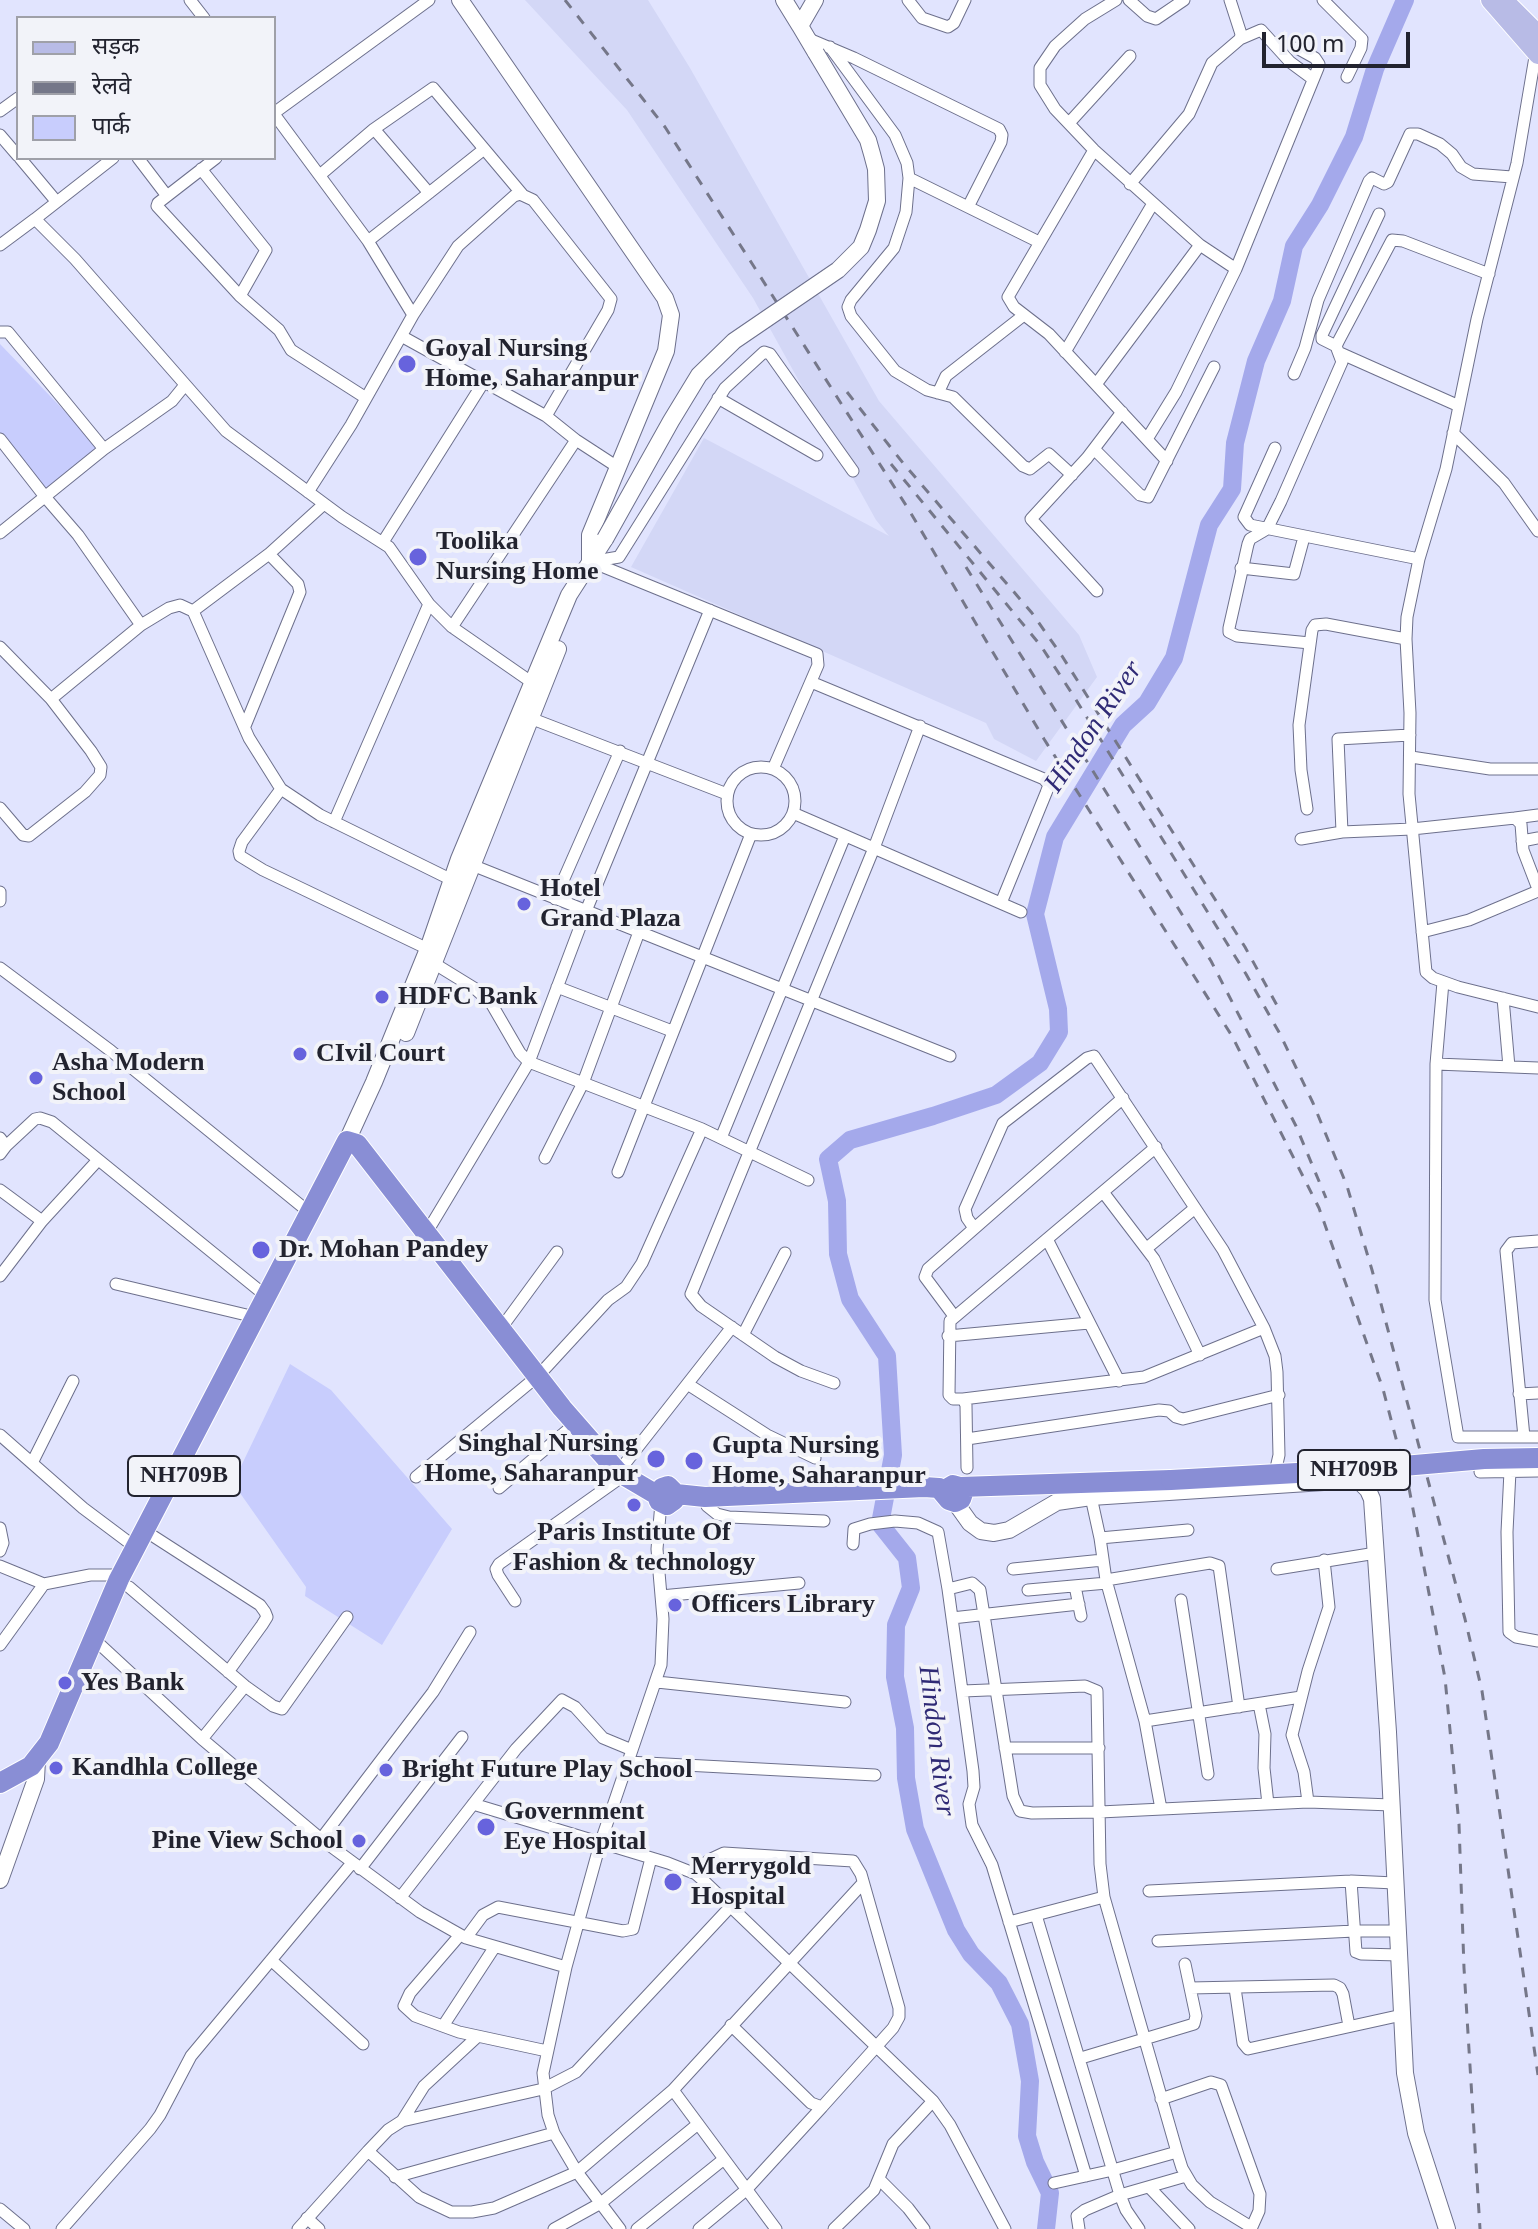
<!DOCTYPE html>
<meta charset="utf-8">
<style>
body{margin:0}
#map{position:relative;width:1538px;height:2229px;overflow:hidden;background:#e1e4fe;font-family:Georgia,"Noto Sans Devanagari",serif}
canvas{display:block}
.legend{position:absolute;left:16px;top:16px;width:260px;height:144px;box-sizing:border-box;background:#f2f3f9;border:2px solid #9fa0a8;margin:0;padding:10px 14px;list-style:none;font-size:24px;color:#22232f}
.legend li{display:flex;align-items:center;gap:16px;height:40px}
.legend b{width:40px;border:2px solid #9fa0a8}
.scale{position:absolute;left:1262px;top:32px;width:148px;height:36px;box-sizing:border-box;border:4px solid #22232f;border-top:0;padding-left:10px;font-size:24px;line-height:28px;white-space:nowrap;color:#22232f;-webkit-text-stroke:6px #f2f3f9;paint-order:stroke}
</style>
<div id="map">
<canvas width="1538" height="2229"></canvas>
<ul class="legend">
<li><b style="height:10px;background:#b8bbe6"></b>सड़क</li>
<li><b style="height:10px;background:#757789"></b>रेलवे</li>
<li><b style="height:22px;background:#c8cdfd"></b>पार्क</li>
</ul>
<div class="scale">100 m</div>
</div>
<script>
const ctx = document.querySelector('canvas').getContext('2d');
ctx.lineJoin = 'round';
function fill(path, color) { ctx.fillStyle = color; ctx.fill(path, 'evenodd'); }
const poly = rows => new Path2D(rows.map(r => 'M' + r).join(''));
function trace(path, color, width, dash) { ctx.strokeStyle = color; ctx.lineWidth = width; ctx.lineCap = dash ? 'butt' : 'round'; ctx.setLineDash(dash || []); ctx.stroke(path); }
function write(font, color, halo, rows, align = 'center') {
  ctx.font = font + ' Georgia,serif'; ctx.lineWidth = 8; ctx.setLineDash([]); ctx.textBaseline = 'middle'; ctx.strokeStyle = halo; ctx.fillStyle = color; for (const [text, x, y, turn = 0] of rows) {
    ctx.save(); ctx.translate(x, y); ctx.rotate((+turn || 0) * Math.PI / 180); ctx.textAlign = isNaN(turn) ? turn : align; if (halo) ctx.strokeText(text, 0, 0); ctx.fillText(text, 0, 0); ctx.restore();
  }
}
fill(poly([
 [525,0,648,0,690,68,879,401,1079,635,1097,677,1036,761,994,739,986,723,631,567,704,438,889,536,876,520,753,298,627,110]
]), '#d3d7f6');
fill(poly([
 [0,344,103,451,44,505,0,444],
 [290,1364,331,1390,452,1529,382,1645,305,1596,306,1587,233,1483]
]), '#c8cdfd');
trace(poly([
 [1046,2229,1050,2193,1035,2162,1027,2136,1030,2081,1020,2024,999,1983,971,1954,956,1930,915,1829,906,1778,905,1728,895,1677,896,1625,911,1588,907,1558,880,1524,893,1455,887,1356,850,1299,838,1254,837,1201,828,1159,850,1140,933,1116,996,1095,1040,1063,1059,1032,1058,1009,1035,914,1055,837,1123,725,1147,703,1174,658,1209,525,1232,489,1235,443,1256,361,1282,301,1294,246,1320,205,1354,137,1375,69,1405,0]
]), '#a4a9eb', 18);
const street = poly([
 [190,0,204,18],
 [908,0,922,18,948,27,954,23,965,0],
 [1129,0,1147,16,1156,19,1184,0],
 [1323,0,1362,39,1361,48,1347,77],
 [809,39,854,58,999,129,1002,135,1001,142,968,207],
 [1240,39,1261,30,1290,62,1313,79],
 [830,47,895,135,907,163,909,178,906,212,894,248,851,300,848,307,851,316,895,371,927,390,953,397,1023,466,1030,469,1049,454,1072,475],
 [1536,51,1517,163,1477,319,1446,469,1419,559,1407,617,1406,639,1410,713,1409,794,1426,972,1433,978,1458,987,1538,1007],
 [0,111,18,98],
 [274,113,429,0],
 [274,114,368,241,413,315],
 [1069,123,1130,56],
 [374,129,433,88,522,194],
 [0,135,18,156],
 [1094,150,1008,297,1014,307,1049,334,1167,461],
 [20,158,56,201],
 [138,158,167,196],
 [201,169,266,250,240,296,157,206,158,203,167,196,216,158],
 [320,175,374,129,429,193,368,241],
 [909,178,1039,242],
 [1130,184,1189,114,1212,63,1240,39,1241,34,1230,0],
 [429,193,483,150],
 [35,219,113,158],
 [0,245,35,219,75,259,226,431,342,517,389,547,429,604,334,822],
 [1200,245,1236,269],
 [240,296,279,330,291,350,366,398],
 [0,332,8,332,104,449],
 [403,337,546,416],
 [1336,346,1322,339,1322,335,1379,214],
 [1065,352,1152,205],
 [1340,353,1459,406],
 [1294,374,1305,348,1318,300,1369,181,1372,178,1384,184,1388,182,1410,134,1418,134,1440,144,1452,154,1461,167,1473,174,1512,177],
 [1097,383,1200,245,1094,150,1055,109,1040,85,1040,68,1055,46,1085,19,1116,0],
 [938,393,946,376,1024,315],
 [718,398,817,455],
 [1453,433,1504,483,1538,531],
 [0,439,46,498,78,535,141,625],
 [1147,439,1176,392,1236,269,1318,68,1319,64,1315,58,1297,48],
 [1275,448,1244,517,1250,525,1419,559],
 [1094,449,1140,495,1148,497,1214,367],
 [308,492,351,425,413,315,458,246,514,196,520,194,533,200,611,299,608,310,546,416,576,440,619,468],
 [0,533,104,449,172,401,185,385],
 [383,542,483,383],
 [590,562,619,557,725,388,764,352,770,354,853,471],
 [594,563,817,654,818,665,773,769],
 [1241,568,1294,574,1304,537],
 [1097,591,1031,519,1087,458,1122,412],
 [429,604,452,627,576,440],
 [193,611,269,554,324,504],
 [452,627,537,686],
 [1310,643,1237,636,1229,632,1229,628,1248,544,1250,539,1267,529,1281,501,1342,362,1336,346,1338,342,1392,240,1403,241,1489,274],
 [0,647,51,699,141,625,169,608,180,605,193,611,249,738,281,789,320,815,452,880],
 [811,682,1044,779,1049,785,1046,793,1001,903],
 [530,718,727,794],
 [245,726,300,592,298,584,269,554],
 [1411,757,1490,769,1538,769],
 '727 801a34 34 0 1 1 68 0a34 34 0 1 1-68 0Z',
 [281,789,242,842,239,851,240,856,263,870,428,949],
 [0,808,23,835,29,836,85,792,100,775,101,767,91,751,51,699],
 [1307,809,1301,770,1299,725,1312,630,1315,625,1326,624,1406,639],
 [793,813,1021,912],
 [1515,818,1538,815],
 [1342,832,1338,739,1410,735],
 [1301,839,1342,832,1412,829,1515,818,1521,824,1523,850,1538,889],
 [1522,841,1538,838],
 [472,865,950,1056],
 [0,892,0,901],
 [555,899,620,751],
 [1422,932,1469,920,1538,891],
 [435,964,474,988,491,1003,520,1053,529,1062,702,1129,808,1180],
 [0,968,111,1051,310,1213],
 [1443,982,1436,1064,1435,1300,1458,1437,1538,1437],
 [557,987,672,1031],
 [1503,998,1509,1067],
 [1436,1064,1538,1068],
 [0,1138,6,1146,0,1154],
 [721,1138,845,836],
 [6,1146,35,1119,40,1118,52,1122,266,1296],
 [545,1158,583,1083,639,932],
 [618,1172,751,834],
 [0,1190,42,1221],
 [1103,1192,1154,1259,1200,1355],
 [974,1228,967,1218,965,1209,1003,1123,1087,1058,1094,1056,1223,1250,1264,1328,1275,1356,1277,1372,1279,1455,1274,1477],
 [427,1232,529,1062,586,911,710,610],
 [1047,1239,1119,1381],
 [1147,1248,1195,1208],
 [0,1276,42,1221,98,1160],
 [116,1284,255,1317],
 [954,1316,925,1277,928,1269,1123,1098],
 [502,1327,557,1252],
 [743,1335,785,1253],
 [948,1336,1089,1323],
 [834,1383,801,1371,775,1357,701,1306,691,1294,874,848,920,726],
 [689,1385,767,1435,815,1458],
 [1519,1394,1538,1393],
 [963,1399,1144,1377,1264,1328],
 [0,1435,83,1508,135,1547],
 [1524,1437,1506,1251,1512,1243,1538,1241],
 [967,1439,1159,1410,1169,1411,1176,1417,1183,1419,1279,1395],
 [32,1463,73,1381],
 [623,1466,732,1327],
 [967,1468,966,1405,963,1399,953,1399,949,1395,950,1321,1156,1147],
 [1510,1471,1507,1532,1509,1632,1516,1637,1538,1641],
 [1480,1472,1538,1471],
 [416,1477,539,1375,608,1300,626,1287,642,1263,702,1129],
 [499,1488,576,1423],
 [1091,1497,1100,1538,1106,1580,1145,1721,1161,1809],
 [707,1506,717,1514,729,1517,824,1521],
 [0,1528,3,1543,0,1551],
 [153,1536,260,1605,265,1612,267,1617,262,1625,228,1672],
 [1100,1538,1188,1530],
 [853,1544,854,1529,870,1524,895,1521,918,1523,938,1532,948,1589,973,1771,974,1787,969,1804,972,1825,992,1865,1086,2176],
 [0,1566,44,1584,90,1575,113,1575,119,1579],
 [1013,1569,1103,1560],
 [1277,1569,1376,1553],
 [1106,1580,1210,1563,1219,1566,1239,1707],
 [1075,1586,1081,1616],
 [129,1587,245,1686,273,1706,282,1709,347,1617],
 [948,1589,972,1583,980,1590,1013,1796,1020,1811,1032,1813,1100,1812,1308,1802,1392,1805],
 [1028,1590,1107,1583],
 [661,1596,799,1583],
 [1181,1600,1208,1774],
 [515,1601,498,1575,496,1569,499,1564,623,1476],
 [952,1618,1079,1604],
 [95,1640,202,1739,321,1839,420,1912,466,1938,566,1967],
 [0,1645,44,1584],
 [657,1682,845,1702],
 [963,1691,1085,1686,1097,1691,1100,1864,1104,1897,1177,2152,1182,2168,1192,2185,1210,2202,1251,2227],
 [1259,1704,1265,1734,1264,1768,1268,1804],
 [1145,1721,1301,1697],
 [202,1739,245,1686],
 [1005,1748,1099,1748],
 [628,1762,875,1775],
 [1308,1802,1304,1772,1292,1735,1308,1671,1329,1607,1324,1560],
 [473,1804,668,1863,696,1874,704,1881,933,2101,950,2125,1005,2229],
 [321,1839,433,1692,470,1632],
 [360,1869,462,1737],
 [696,1874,709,1860,724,1853,853,1861,861,1874,899,2008,899,2017,893,2028,822,2107,811,2103,731,2025],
 [1351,1881,1356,1952,1361,1954,1399,1955],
 [1149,1891,1351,1881,1395,1883],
 [400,1898,516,1749,562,1700,575,1707,603,1738,632,1750],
 [1036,1915,1120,2195,1126,2210,1139,2229],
 [1009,1922,1104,1897],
 [460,1935,410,1993,404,2006,415,2016,459,2032,547,2051],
 [466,1938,483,1915,498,1907,623,1931,633,1929,651,1858],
 [1158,1941,1354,1931,1398,1931],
 [271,1960,363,2044],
 [1190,1988,1334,1985,1340,1988,1343,1994,1349,2026],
 [1235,1988,1243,2043,1248,2049,1402,2015],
 [443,2026,494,1948],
 [1081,2058,1194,2024,1196,2016,1185,1964],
 [673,2090,776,2229],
 [1161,2099,1211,2082,1221,2085,1260,2194,1259,2211,1251,2229],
 [402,2121,424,2086,477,2037],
 [368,2151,419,2197,451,2212,472,2212,494,2208,577,2172,673,2090,863,1883],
 [395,2177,554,2133],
 [880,2180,908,2208,924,2229],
 [1054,2183,1113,2170,1177,2152],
 [1149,2187,1189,2229],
 [0,2209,24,2229],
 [307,2218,319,2229],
 [62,2229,150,2129,160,2115,191,2056,352,1863],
 [298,2229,368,2151,388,2130,402,2121,543,2089,576,2072,732,1905],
 [554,2229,601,2203,698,2124],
 [620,2229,577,2172,554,2133,548,2115,543,2073,566,1967,600,1844,661,1665,663,1619,657,1549,661,1503],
 [637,2229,724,2159],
 [699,2229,746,2190,822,2107],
 [834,2229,874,2190,893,2144,933,2101],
 [1079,2229,1077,2216,1085,2210,1120,2195,1186,2176]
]);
const secondary = poly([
 [460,0,665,298,671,315,666,351,590,535,590,562],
 [784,0,800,26],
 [815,0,800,26,816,53],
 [406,1033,558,649],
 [347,1141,374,1082,428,949,459,859,569,595,605,539],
 [955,1502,970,1523,981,1531,994,1533,1009,1530,1057,1502,1091,1497,1339,1481,1360,1482,1368,1490,1372,1499,1388,1732,1405,2073,1416,2133,1447,2229],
 [0,1880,36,1779,37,1760]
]);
const primary = poly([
 [1490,0,1538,55],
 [1509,5,1538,34]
]);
const highway = poly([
 [960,1487,1171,1480],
 [676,1494,674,1500,667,1505,659,1501,657,1495,662,1488,668,1486,676,1494,705,1497,924,1487,939,1488,949,1500,955,1502,961,1499,963,1493,960,1487,953,1485,948,1488,946,1495],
 [0,1783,31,1766,49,1743,119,1579,347,1141,357,1144,562,1408,618,1472,657,1495]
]);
trace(street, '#6d708c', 13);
trace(secondary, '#6d708c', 18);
trace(primary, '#fff', 20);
trace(highway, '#fff', 22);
trace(street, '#fff', 11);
trace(secondary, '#fff', 16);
trace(primary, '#b8bbe6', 18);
trace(highway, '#898ed5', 20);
trace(poly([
 [565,0,665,127,909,510,1044,739,1232,1036,1319,1208,1383,1389,1409,1488,1445,1678,1459,1824,1464,1968,1480,2229],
 [847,392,903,463,1032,613,1062,656,1245,947,1279,1009],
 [891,464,1041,646,1073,695,1246,974,1280,1034,1313,1103,1347,1186,1372,1270,1465,1619,1482,1691,1538,2075],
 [966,567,1211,961,1296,1126,1326,1198]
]), '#757789', 3, [10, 10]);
const secondaryBridge = poly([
 [605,539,671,421,699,375,734,341,838,270,861,247,868,230,877,201,876,169,872,154,868,140,816,53]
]);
const highwayBridge = poly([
 [1171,1480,1369,1469,1484,1459,1538,1458]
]);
trace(secondaryBridge, '#6d708c', 18, []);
trace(highwayBridge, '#fff', 22, []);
trace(secondaryBridge, '#fff', 16);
trace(highwayBridge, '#898ed5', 20);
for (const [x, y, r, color] of [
 [407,364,10,"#6763dd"],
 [418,557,10,"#6763dd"],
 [524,904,8,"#6763dd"],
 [382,997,8,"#6763dd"],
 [300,1054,8,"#6763dd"],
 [36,1078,8,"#6763dd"],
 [261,1250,10,"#6763dd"],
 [656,1459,10,"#6763dd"],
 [694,1461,10,"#6763dd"],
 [634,1505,8,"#6763dd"],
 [675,1605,8,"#6763dd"],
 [65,1683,8,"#6763dd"],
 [56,1768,8,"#6763dd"],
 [386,1770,8,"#6763dd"],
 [486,1827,10,"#6763dd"],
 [359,1841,8,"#6763dd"],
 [673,1882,10,"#6763dd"]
]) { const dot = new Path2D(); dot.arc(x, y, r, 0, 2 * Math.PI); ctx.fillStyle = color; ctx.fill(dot); trace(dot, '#f2f3f9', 3); }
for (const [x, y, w] of [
 [1354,1470,112],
 [184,1476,112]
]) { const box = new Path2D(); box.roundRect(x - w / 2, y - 20, w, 40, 6); ctx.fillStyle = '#f2f3f9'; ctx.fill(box); trace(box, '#22232f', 2); }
write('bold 24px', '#22232f', null, [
 ["NH709B",1354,1470],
 ["NH709B",184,1476]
]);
write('bold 26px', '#22232f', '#f2f3f9', [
 ["Goyal Nursing",425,349],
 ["Home, Saharanpur",425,379],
 ["Toolika",436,542],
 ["Nursing Home",436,572],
 ["Hotel",540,889],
 ["Grand Plaza",540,919],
 ["HDFC Bank",398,997],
 ["CIvil Court",316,1054],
 ["Asha Modern",52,1063],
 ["School",52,1093],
 ["Dr. Mohan Pandey",279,1250],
 ["Singhal Nursing",638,1444,"right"],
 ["Home, Saharanpur",638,1474,"right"],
 ["Gupta Nursing",712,1446],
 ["Home, Saharanpur",712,1476],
 ["Paris Institute Of",634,1533,"center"],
 ["Fashion & technology",634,1563,"center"],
 ["Officers Library",691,1605],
 ["Yes Bank",81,1683],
 ["Kandhla College",72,1768],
 ["Bright Future Play School",402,1770],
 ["Government",504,1812],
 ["Eye Hospital",504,1842],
 ["Pine View School",343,1841,"right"],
 ["Merrygold",691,1867],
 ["Hospital",691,1897]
], 'left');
write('italic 28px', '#2f2a75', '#f2f3f9', [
 ["Hindon River",1094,727,-56],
 ["Hindon River",936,1741,83]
]);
</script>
